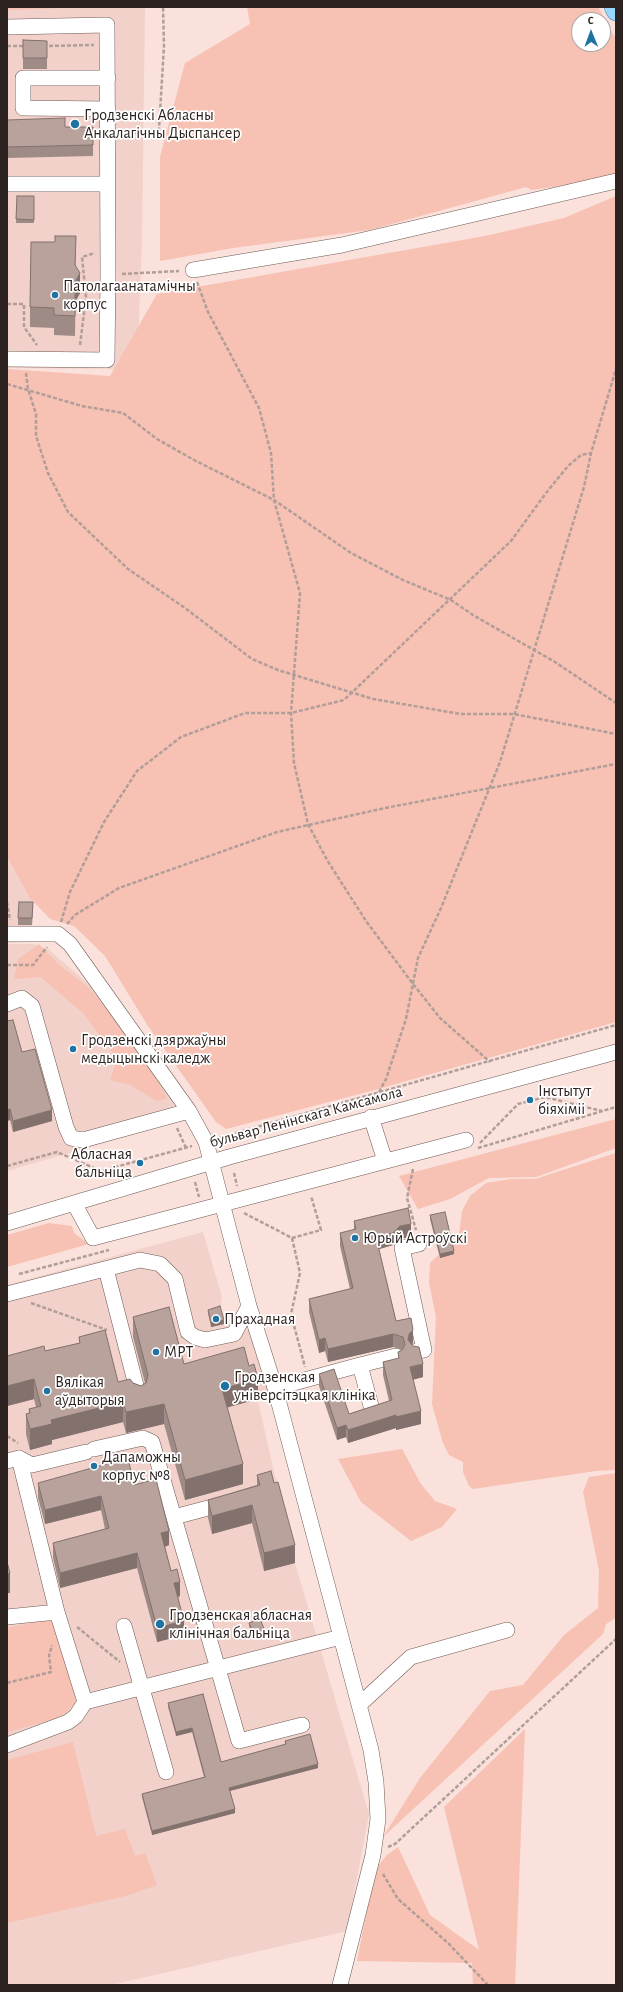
<!DOCTYPE html>
<meta charset="utf-8">
<style>
body{margin:0}
#map{position:relative;width:623px;height:1992px;overflow:hidden;background:#fae1db;font-family:"Alegreya Sans",sans-serif}
canvas{display:block}
.frame{position:absolute;inset:0;border:8px solid #2c2321;pointer-events:none}
.north{position:absolute;left:571px;top:12px;width:40px;height:40px;box-sizing:border-box;background:#fff;border:1px solid #aba7a6;border-radius:50%;rotate:359deg;font-size:11px;font-weight:700;line-height:16px;text-align:center;color:#2c2321}
.north::after{content:'';display:block;margin:auto;width:14px;height:18px;background:#2072a3;clip-path:polygon(50% 0,100% 100%,50% 72%,0 100%)}
</style>
<div id="map">
<canvas width="623" height="1992"></canvas>
<div class="frame"></div>
<div class="north">С</div>
</div>
<script>
const ctx = document.querySelector('canvas').getContext('2d');
ctx.lineJoin = 'round';
function fill(path, color) { ctx.fillStyle = color; ctx.fill(path, 'evenodd'); }
const poly = rows => new Path2D(rows.map(r => 'M' + r).join(''));
function trace(path, color, width, dash) { ctx.strokeStyle = color; ctx.lineWidth = width; ctx.lineCap = dash ? 'butt' : 'round'; ctx.setLineDash(dash || []); ctx.stroke(path); }
function write(font, color, halo, rows, align = 'center') {
  ctx.font = font + ' "Alegreya Sans",sans-serif'; ctx.lineWidth = 3.5; ctx.setLineDash([]); ctx.textBaseline = 'middle'; ctx.strokeStyle = halo; ctx.fillStyle = color; for (const [text, x, y, turn = 0] of rows) {
    ctx.save(); ctx.translate(x, y); ctx.rotate((+turn || 0) * Math.PI / 180); ctx.textAlign = isNaN(turn) ? turn : align; if (halo) ctx.strokeText(text, 0, 0); ctx.fillText(text, 0, 0); ctx.restore();
  }
}
fill(poly([
 [7,7,145,7,142,241,137,369,7,368],
 [7,618,35,889,32,926,33,942,7,943],
 [7,944,34,944,48,949,91,986,169,1095,180,1121,7,1171],
 [203,1232,222,1297,220,1310,224,1323,234,1322,254,1334,270,1393,257,1397,295,1563,369,1814,347,1931,111,1985,7,1985,7,1285]
]), '#f2d1ca');
fill(poly([
 [7,7,90,7,7,10],
 [247,7,598,7,616,39,616,173,596,181,532,190,526,187,370,230,233,248,160,261,160,157,185,63,250,24],
 [579,20,603,20,603,44,579,44],
 [616,196,616,1022,371,1091,226,1129,216,1122,148,1026,105,956,74,926,50,919,30,898,7,856,7,369,110,376,157,294,485,236,564,218],
 [39,944,56,962,88,987,121,1026,152,1071,167,1098,157,1101,130,1085,110,1080,117,1059,84,1014,41,977,14,979,18,959],
 [616,1119,616,1148,536,1177,489,1178,450,1199,418,1209,399,1176],
 [616,1153,616,1470,596,1471,473,1489,469,1486,463,1472,463,1462,449,1455,443,1443,432,1404,436,1317,429,1283,430,1263,459,1235,462,1211,470,1196,486,1183,511,1179,535,1179],
 [49,1223,72,1226,74,1233,89,1244,7,1267,7,1235],
 [402,1449,421,1484,435,1501,457,1509,442,1527,411,1541,361,1502,338,1459],
 [616,1473,616,1618,606,1624,603,1634,383,1837,420,1778,490,1691,523,1685,564,1635,598,1608,599,1571,583,1492,589,1477],
 [53,1618,74,1691,76,1703,59,1718,7,1732,7,1628],
 [525,1729,515,1985,473,1985,472,1963,357,1961,375,1870,387,1855,398,1847,430,1915,479,1950,444,1807],
 [73,1742,96,1836,125,1829,135,1856,145,1853,157,1885,126,1896,7,1923,7,1760]
]), '#f7c1b3');
const minor = poly([
 [7,27,107,25,108,275,107,360,7,359],
 [108,109,23,108,23,78,108,78],
 [7,184,108,184],
 [193,270,342,245,616,181],
 [7,934,58,934,70,944,189,1111,206,1142,249,1306,275,1388,371,1750,376,1782,378,1819,373,1855,340,1985],
 [7,1004,22,998,32,1006,66,1127,71,1138,83,1140,189,1111],
 [371,1117,385,1161],
 [74,1203,93,1238,466,1140],
 [7,1223,229,1157,616,1052],
 [106,1269,139,1397],
 [7,1294,140,1260,160,1264,175,1279,188,1332,195,1337,205,1340,234,1334,249,1306],
 [417,1351,424,1350,402,1248,419,1244],
 [360,1365,396,1356],
 [275,1388,360,1365,371,1406],
 [94,1449,143,1438,152,1442,239,1741,302,1725],
 [19,1458,57,1612,85,1702],
 [7,1461,19,1458,32,1465,86,1452],
 [174,1517,227,1503],
 [7,1617,57,1612],
 [124,1626,166,1772],
 [359,1705,411,1657,507,1630],
 [7,1745,68,1722,76,1716,85,1702,341,1637]
]);
const major = poly([
 [614,7,616,11]
]);
trace(minor, '#6e5a54', 16);
trace(major, '#4787b1', 20);
trace(poly([
 [7,46,26,46],
 [43,46,94,45],
 [121,135,159,129,164,46,163,7],
 [122,274,179,271],
 [197,282,208,312,259,408,271,453,274,500,300,593,291,713,294,763,308,824,327,860,366,921,413,984,440,1018,490,1062],
 [7,304,24,304,24,327,37,345],
 [80,345,86,297,82,257,95,253],
 [26,373,28,389,36,414,36,436,48,473,68,512,128,569,185,608,252,659,278,670,373,699,461,714,514,714,616,734],
 [7,384,82,406,123,413,157,439,194,460,274,500,351,553,403,580,451,600,473,615,555,662,616,703],
 [7,902,10,920],
 [61,922,70,892,104,822,137,771,181,737,245,713,291,713,344,700,511,541,546,493,568,466,581,455,591,453],
 [67,924,75,915,119,888,277,832,385,808,616,764],
 [7,965,33,965,47,947],
 [379,1092,386,1079,406,1019,418,958,441,908,500,762,584,487,591,453,616,369],
 [177,1128,186,1148],
 [218,1138,616,1025],
 [480,1143,518,1104,545,1097,602,1111],
 [478,1148,616,1107],
 [7,1166,57,1152,101,1171,192,1146],
 [413,1169,407,1198,416,1230],
 [234,1173,237,1186],
 [195,1182,199,1197],
 [244,1213,292,1238,321,1230,311,1196],
 [292,1238,300,1273,291,1314,305,1367],
 [19,1274,109,1250],
 [31,1303,107,1330],
 [7,1436,18,1443],
 [77,1627,120,1662],
 [7,1683,51,1672,49,1656,52,1645],
 [388,1847,395,1844,616,1639],
 [383,1874,398,1899,448,1943,488,1985]
]), '#b19e99', 2.5, [4, 2]);
trace(minor, '#fff', 15);
trace(major, '#9ad7ff', 19);
fill(poly([
 [23,40,47,41,47,69,23,69],
 [7,120,65,127,93,127,93,156,7,158],
 [17,196,34,196,34,223,16,223],
 [75,265,80,293,75,302,75,336,54,335,54,328,30,327,30,307],
 [33,910,32,925,18,925,18,918],
 [7,1021,22,1052,52,1121,13,1132,10,1120,7,1121],
 [430,1215,454,1254,440,1258,430,1219],
 [354,1221,411,1237,400,1239,393,1245,379,1249,396,1321,413,1343,412,1344,423,1377,413,1380,421,1424,396,1430,396,1428,348,1443,346,1437,337,1440,319,1386,319,1374,349,1414,389,1401,383,1375,383,1362,398,1359,398,1352,402,1350,393,1347,328,1362,325,1351,319,1353,309,1312,309,1299,350,1289,340,1246,340,1233,354,1230],
 [208,1310,224,1324,211,1327,208,1313],
 [133,1317,184,1364,258,1399,227,1407,243,1484,185,1500,164,1424,126,1433,123,1422,52,1440,52,1444,30,1450,26,1434,26,1414,29,1413,29,1409,36,1407,34,1399,7,1406,45,1351,79,1343,79,1337,118,1382,133,1383,141,1386,145,1383,133,1337],
 [257,1475,295,1563,264,1571,252,1523,212,1534,208,1518,208,1500,257,1485],
 [38,1483,134,1485,169,1545,165,1547,171,1571,180,1596,178,1597,184,1635,157,1642,137,1568,60,1588,53,1558,53,1543,105,1529,101,1510,45,1524,38,1498],
 [249,1623,265,1635,254,1639,249,1626],
 [203,1694,221,1762,285,1745,285,1741,318,1768,230,1791,235,1813,152,1835,142,1797,142,1794,204,1777,192,1732,176,1736,168,1707,168,1703]
]), '#9f8b86');
fill(poly([
 [76,236,75,282,80,273,80,293,75,302,75,336],
 [10,1109,10,1120,7,1121,7,1110],
 [52,1110,52,1121,13,1132,13,1121],
 [411,1224,411,1237,400,1239,393,1245,376,1250,376,1237,400,1226],
 [454,1251,454,1254,440,1258,440,1254],
 [224,1320,224,1324,211,1327,211,1323],
 [413,1330,413,1343,409,1347,408,1340,409,1334],
 [393,1334,393,1347,328,1362,328,1349],
 [325,1338,325,1351,319,1353,319,1340],
 [423,1364,423,1377,410,1380,410,1367],
 [34,1379,34,1399,7,1406,7,1386],
 [258,1379,258,1399,222,1409,222,1389],
 [123,1402,123,1422,52,1440,52,1444,30,1450,30,1429,51,1420],
 [164,1404,164,1424,126,1433,126,1412],
 [421,1411,421,1424,396,1430,396,1417],
 [396,1415,396,1428,348,1443,348,1430],
 [346,1425,346,1437,337,1440,337,1428],
 [243,1464,243,1484,185,1500,185,1480],
 [101,1496,101,1510,45,1524,45,1510],
 [252,1505,252,1523,212,1534,212,1516],
 [169,1531,169,1545,161,1548,161,1533],
 [295,1545,295,1563,264,1571,264,1553],
 [137,1553,137,1568,60,1588,60,1573],
 [10,1573,10,1593,7,1593,7,1574],
 [180,1582,180,1596,174,1598,174,1583],
 [184,1621,184,1635,157,1642,157,1628],
 [265,1631,265,1635,254,1639,254,1635],
 [192,1728,192,1732,176,1736,176,1732],
 [318,1764,318,1768,229,1791,229,1788],
 [235,1809,235,1813,152,1835,152,1831]
]), '#82716d');
const building = poly([
 [23,40,47,41,47,58,23,58,23,40],
 [65,118,65,127,93,127,93,145,7,147,7,120,65,118],
 [17,196,34,196,34,220,16,219,17,196],
 [55,236,76,236,75,265,80,273,75,282,75,316,54,315,54,308,30,307,31,242,55,242,55,236],
 [19,902,33,902,32,918,18,918,19,902],
 [13,1020,22,1052,35,1049,52,1110,13,1121,10,1109,7,1110,7,1021,13,1020],
 [408,1208,411,1224,400,1226,393,1233,376,1237,396,1321,411,1318,413,1330,409,1334,408,1340,413,1346,419,1347,423,1364,410,1367,421,1411,396,1417,396,1415,348,1430,346,1425,337,1428,319,1374,334,1369,349,1414,392,1400,383,1362,399,1358,398,1352,402,1350,405,1345,403,1337,393,1334,328,1349,325,1338,319,1340,309,1299,353,1288,340,1233,356,1229,354,1221,408,1208],
 [445,1212,454,1251,440,1254,430,1215,445,1212],
 [220,1306,224,1320,211,1323,208,1310,220,1306],
 [169,1307,184,1364,244,1347,249,1366,254,1364,258,1379,222,1389,243,1464,185,1480,164,1404,126,1412,123,1402,51,1420,52,1424,30,1429,26,1414,30,1413,29,1409,41,1406,34,1379,7,1386,7,1356,44,1346,45,1351,80,1343,79,1337,105,1330,118,1382,130,1379,133,1383,141,1386,146,1383,148,1375,133,1317,169,1307],
 [128,1458,134,1485,156,1479,169,1531,161,1533,171,1571,177,1569,180,1582,174,1583,184,1621,157,1628,137,1553,60,1573,53,1543,109,1528,101,1496,45,1510,38,1483,128,1458],
 [271,1471,274,1483,278,1482,295,1545,264,1553,252,1505,212,1516,208,1500,260,1485,257,1475,271,1471],
 [7,1562,10,1573,7,1574,7,1562],
 [260,1619,265,1631,254,1635,249,1623,260,1619],
 [203,1694,221,1762,286,1744,285,1741,310,1734,318,1764,229,1788,235,1809,152,1831,142,1794,205,1777,192,1728,176,1732,168,1703,203,1694]
]);
fill(building, '#b9a29c');
trace(building, '#82716d', 1);
for (const [x, y, r, color] of [
 [75,124,5,"#2072a3"],
 [55,295,4,"#2072a3"],
 [73,1049,4,"#2072a3"],
 [530,1100,4,"#2072a3"],
 [140,1163,4,"#2072a3"],
 [355,1238,4,"#2072a3"],
 [216,1319,4,"#2072a3"],
 [156,1352,4,"#2072a3"],
 [225,1386,5,"#2072a3"],
 [47,1391,4,"#2072a3"],
 [94,1466,4,"#2072a3"],
 [160,1624,5,"#2072a3"]
]) { const dot = new Path2D(); dot.arc(x, y, r, 0, 2 * Math.PI); ctx.fillStyle = color; ctx.fill(dot); trace(dot, '#fff', 1.5); }
write('16px', '#2c2321', '#fff', [
 ["Гродзенскі Абласны",84,115],
 ["Анкалагічны Дыспансер",84,133],
 ["Патолагаанатамічны",63,286],
 ["корпус",63,304],
 ["Гродзенскі дзяржаўны",81,1040],
 ["медыцынскі каледж",81,1058],
 ["Інстытут",538,1091],
 ["біяхіміі",538,1109],
 ["Абласная",132,1154,"right"],
 ["бальніца",132,1172,"right"],
 ["Юрый Астроўскі",363,1238],
 ["Прахадная",224,1319],
 ["МРТ",164,1352],
 ["Гродзенская",234,1377],
 ["універсітэцкая клініка",234,1395],
 ["Вялікая",55,1382],
 ["аўдыторыя",55,1400],
 ["Дапаможны",102,1457],
 ["корпус №8",102,1475],
 ["Гродзенская абласная",169,1615],
 ["клінічная бальніца",169,1633]
], 'left');
write('16px', '#2c2321', '#fff', [
 ["бульвар Ленінскага Камсамола",306,1117,-15]
]);
</script>
